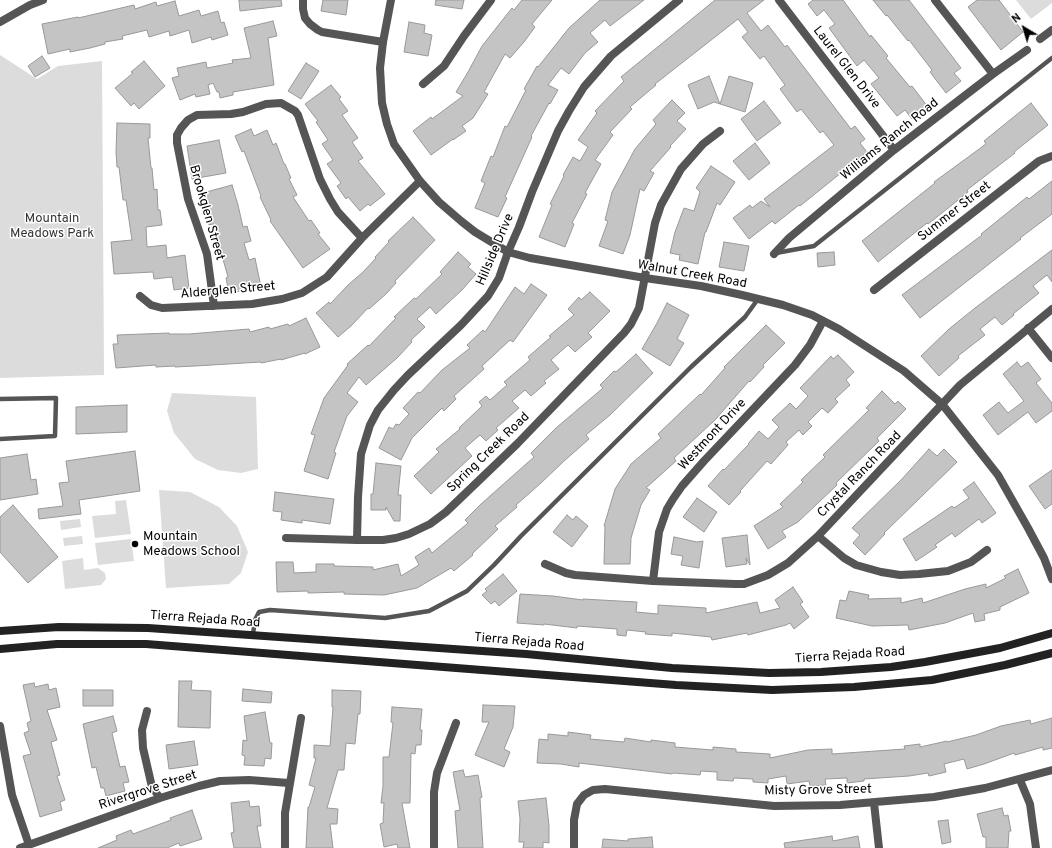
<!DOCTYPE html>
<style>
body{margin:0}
#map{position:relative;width:1052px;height:848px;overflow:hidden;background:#fff;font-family:Overpass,sans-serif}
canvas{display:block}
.north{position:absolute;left:1004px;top:8px;width:40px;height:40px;-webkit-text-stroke:3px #fff;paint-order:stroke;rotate:322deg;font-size:11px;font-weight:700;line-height:16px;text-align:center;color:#000}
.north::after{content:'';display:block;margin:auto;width:14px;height:18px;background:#000;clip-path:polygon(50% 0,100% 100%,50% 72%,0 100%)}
</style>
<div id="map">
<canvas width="1052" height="848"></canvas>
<div class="north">N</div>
</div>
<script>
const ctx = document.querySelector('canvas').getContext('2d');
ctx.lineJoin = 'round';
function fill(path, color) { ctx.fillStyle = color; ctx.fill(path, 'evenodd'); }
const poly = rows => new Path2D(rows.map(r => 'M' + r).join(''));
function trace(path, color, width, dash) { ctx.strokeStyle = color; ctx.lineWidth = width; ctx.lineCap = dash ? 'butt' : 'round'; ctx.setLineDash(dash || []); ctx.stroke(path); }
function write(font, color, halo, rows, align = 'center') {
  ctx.font = font + ' Overpass,sans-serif'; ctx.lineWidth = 3; ctx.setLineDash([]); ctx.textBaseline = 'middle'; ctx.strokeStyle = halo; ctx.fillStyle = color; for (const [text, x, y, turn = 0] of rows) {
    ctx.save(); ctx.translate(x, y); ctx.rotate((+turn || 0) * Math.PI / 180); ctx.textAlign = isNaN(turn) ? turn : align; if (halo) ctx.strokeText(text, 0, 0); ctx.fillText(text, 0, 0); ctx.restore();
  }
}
fill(poly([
 [1016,0,1052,0,1052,3,1031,19],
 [0,55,37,79,58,66,102,61,104,375,0,378],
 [172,393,256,397,258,469,241,473,218,470,195,459,174,433,167,411],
 [159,490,190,492,219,507,237,526,248,552,241,573,229,584,166,588],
 [126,500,131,534,95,538,92,516,116,514,115,501],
 [80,519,81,527,61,530,60,521],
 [82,536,83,544,64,546,63,538],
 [131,539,134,561,98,565,95,543],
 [83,558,84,570,98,568,105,573,106,579,101,585,65,589,62,561]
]), '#dcdcdc');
const building = poly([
 [239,0,281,0,282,6,240,11,239,0],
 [323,0,348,0,346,15,321,11,323,0],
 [436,0,464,0,462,9,435,5,436,0],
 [522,0,552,0,532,24,535,27,524,42,510,58,505,54,484,92,488,94,473,118,462,126,466,131,453,140,453,139,431,155,413,131,431,117,432,119,463,96,456,92,468,72,482,46,512,8,514,10,522,0],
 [600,0,644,0,610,26,605,20,590,33,598,42,585,53,569,74,561,68,548,85,558,90,550,104,549,103,531,136,532,137,505,197,507,198,498,217,475,208,485,183,481,181,491,156,493,157,505,126,507,127,526,90,524,89,537,66,538,67,569,28,600,0],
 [715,0,764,0,747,13,761,31,768,25,785,47,787,45,851,129,855,126,865,139,860,143,867,152,800,206,799,205,775,224,772,221,749,239,733,218,750,205,752,208,761,201,770,207,764,199,834,145,823,131,820,133,801,109,797,112,780,89,785,85,764,56,760,59,742,37,748,32,738,19,655,84,656,85,630,107,632,109,610,132,613,135,595,160,601,164,585,193,587,194,572,223,574,224,565,247,539,237,552,205,550,204,564,176,563,175,573,157,580,161,588,147,578,140,597,113,595,111,624,81,621,77,715,0],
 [813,0,843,0,870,37,871,35,888,56,886,58,910,87,912,86,928,107,912,119,905,110,897,116,871,84,879,78,864,60,857,66,829,28,835,24,824,10,817,16,808,4,813,0],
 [873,0,909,0,961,68,954,73,961,81,946,93,930,72,932,70,909,40,908,41,887,15,886,16,873,0],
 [977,0,999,0,1023,32,1001,50,968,7,977,0],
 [175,1,179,16,199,10,201,16,218,11,221,23,224,22,228,35,212,40,211,37,192,43,189,30,170,36,169,31,149,37,147,30,122,36,123,39,105,42,105,44,90,48,70,52,70,49,48,54,42,24,78,17,78,18,134,5,135,9,156,2,157,6,175,1],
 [273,21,277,36,268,38,274,85,233,92,233,95,220,98,219,92,217,92,213,83,208,85,210,94,196,97,195,94,180,100,172,78,179,76,177,68,206,62,207,68,233,63,232,60,251,58,244,28,273,21],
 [409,22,425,25,424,33,432,35,428,56,404,52,409,22],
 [42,56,50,68,35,77,28,66,42,56],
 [144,61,165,86,139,109,134,103,131,106,115,88,133,73,131,72,144,61],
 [306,63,319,71,301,99,288,91,306,63],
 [709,76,720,104,729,76,753,83,745,112,714,102,698,109,688,85,709,76],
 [331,85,341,97,339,99,348,111,342,115,358,138,352,142,363,158,358,161,385,194,370,206,368,204,360,211,348,197,346,199,337,186,341,183,327,164,333,160,322,144,328,140,316,122,318,121,305,104,331,85],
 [672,100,685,113,677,121,686,129,670,146,671,147,650,171,654,173,644,191,640,189,630,235,623,254,599,246,608,221,605,220,612,192,635,149,656,124,653,120,672,100],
 [764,101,781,123,757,141,741,119,764,101],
 [1031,103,1048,125,1014,152,1015,153,967,190,968,192,947,209,928,224,927,223,878,262,862,241,935,183,934,182,986,144,984,141,1031,103],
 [117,123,150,124,150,138,148,138,151,168,152,168,154,190,157,189,158,210,160,210,162,225,146,227,147,247,166,245,167,258,185,255,189,288,174,290,172,277,154,279,153,272,114,274,111,242,132,240,126,200,123,200,119,167,117,167,116,152,117,123],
 [251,129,254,136,267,130,273,145,276,143,284,164,285,164,291,178,289,179,297,195,293,197,309,221,311,220,320,233,318,234,330,249,303,268,270,221,271,220,260,197,261,196,244,151,242,152,235,136,251,129],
 [219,140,226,173,192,179,187,146,219,140],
 [755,143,770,163,749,180,733,161,755,143],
 [711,166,735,182,720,205,717,203,706,232,705,232,698,264,679,260,680,255,670,253,675,232,684,208,694,211,700,192,696,188,711,166],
 [1052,181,1052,214,1020,238,1021,239,920,318,902,295,982,235,981,234,1027,197,1029,199,1052,181],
 [232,185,238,205,243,227,247,226,251,241,244,243,249,260,255,258,261,287,229,293,226,278,228,277,213,224,209,225,205,209,203,210,199,194,232,185],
 [413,217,435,240,395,281,396,283,386,294,369,309,368,308,351,326,338,337,316,313,329,302,330,304,348,285,363,272,376,258,375,257,389,242,388,241,413,217],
 [724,242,749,246,744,271,719,267,724,242],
 [1052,250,1052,282,1047,275,1033,286,1039,293,1013,314,1014,315,1002,325,995,317,980,329,985,335,958,356,959,358,939,376,921,356,949,329,975,308,1052,250],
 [458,252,471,264,468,267,476,274,462,290,436,314,430,307,417,319,425,327,411,340,412,342,397,358,366,385,359,377,347,393,358,402,347,416,334,452,336,453,328,479,304,471,315,435,311,434,324,398,348,365,347,364,368,345,369,346,396,318,394,317,414,298,416,299,442,274,440,272,458,252],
 [834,252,835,265,818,267,817,253,834,252],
 [531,284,547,295,513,342,510,340,482,366,484,369,454,396,456,399,444,411,442,408,412,438,401,460,379,448,389,427,393,429,396,424,399,425,409,414,403,408,418,392,420,393,442,370,470,348,467,345,483,330,485,332,515,287,524,294,531,284],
 [590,292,610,311,588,333,592,337,575,352,568,345,551,360,559,369,544,381,546,383,531,396,525,390,512,401,519,408,496,428,498,430,486,441,480,435,465,448,472,456,431,494,414,476,439,452,436,449,460,429,459,428,482,406,479,402,486,396,490,400,507,385,504,382,530,360,528,357,551,337,549,336,574,315,568,309,579,297,581,300,590,292],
 [667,303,689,315,677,339,684,343,670,366,642,349,657,323,667,303],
 [306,318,320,347,305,354,305,353,281,360,281,359,261,363,261,362,195,366,175,367,175,366,156,367,156,365,116,368,113,344,118,344,117,335,169,333,169,334,189,334,249,329,250,332,269,327,270,329,288,324,289,326,306,318],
 [766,325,785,343,763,365,764,367,750,382,749,381,715,420,674,458,676,461,646,488,650,490,641,505,631,538,630,564,604,564,605,526,604,526,615,489,631,464,661,438,658,434,700,394,701,395,725,368,724,367,766,325],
 [636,354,653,373,610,415,586,435,589,439,563,462,541,483,516,505,517,507,495,526,498,529,472,554,473,555,454,571,451,568,417,588,384,595,344,594,344,592,308,593,308,591,277,592,276,562,293,562,294,573,316,572,316,564,334,564,334,566,373,567,373,570,398,564,401,576,419,565,415,557,429,548,432,553,468,523,465,520,481,504,534,457,531,453,556,428,603,388,600,385,614,371,616,372,636,354],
 [838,355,854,372,846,380,850,385,835,399,838,402,828,413,822,408,808,422,812,426,803,435,799,430,786,442,788,445,771,464,767,461,740,491,741,492,729,505,708,486,723,469,724,470,749,444,748,444,759,431,768,439,779,427,772,420,790,403,796,409,808,396,800,388,831,356,833,359,838,355],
 [1017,362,1021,367,1028,362,1041,379,1036,383,1052,403,1052,411,1036,423,1028,412,998,435,983,415,999,402,1008,413,1024,401,1003,374,1017,362],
 [882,391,895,404,898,401,906,409,877,438,879,441,836,483,837,485,798,522,782,531,786,537,768,549,754,526,783,507,780,504,803,482,801,480,825,457,823,455,869,410,866,408,882,391],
 [127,405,127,432,76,434,76,407,127,405],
 [929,449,937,456,944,449,957,462,884,533,885,534,865,555,853,543,860,535,852,528,901,480,929,449],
 [135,451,140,491,79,500,81,514,39,519,38,509,63,506,59,483,69,482,66,461,135,451],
 [27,454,31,480,36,479,38,494,0,500,0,458,27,454],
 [376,463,401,466,398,495,401,495,400,521,394,521,386,507,386,510,371,510,371,494,373,494,376,463],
 [1052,470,1052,504,1045,509,1029,486,1052,470],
 [974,482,996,513,982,523,979,519,955,537,952,533,935,545,937,547,916,561,903,539,952,506,954,508,969,498,963,490,974,482],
 [275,492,334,499,330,524,302,520,302,523,281,520,282,512,273,511,275,492],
 [697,498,717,512,704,532,683,517,697,498],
 [13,505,58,557,28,583,0,552,0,517,13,505],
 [567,515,573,520,576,516,588,526,572,547,553,532,567,515],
 [747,535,750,565,746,558,747,564,726,567,722,538,747,535],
 [674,537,697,542,703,541,699,568,681,565,683,556,671,554,674,537],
 [1018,569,1029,593,1000,607,1000,610,984,614,985,620,975,622,973,613,945,623,909,630,908,625,872,626,836,618,840,600,846,601,849,591,869,595,868,599,901,598,901,603,922,598,923,603,965,589,986,584,986,588,1006,578,1004,576,1018,569],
 [503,574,517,591,499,606,495,601,491,604,482,595,487,591,485,589,503,574],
 [793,587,803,602,800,604,809,617,794,629,790,623,786,625,748,635,747,633,712,640,711,637,672,633,672,636,645,634,646,632,627,630,626,636,617,635,617,629,577,626,577,628,544,624,544,625,517,623,520,594,553,596,583,600,583,599,637,602,636,612,658,614,658,605,706,608,706,613,757,602,760,613,780,608,775,600,793,587],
 [179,681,192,681,191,690,211,691,210,728,178,727,179,681],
 [34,683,35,687,48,684,49,690,56,688,60,707,47,710,57,740,51,742,60,775,57,776,65,800,60,802,62,810,40,817,23,756,31,754,24,733,29,731,27,723,31,721,23,685,34,683],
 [243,689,272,692,271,703,242,701,243,689],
 [83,690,113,690,113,706,83,706,83,690],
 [332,690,361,691,360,714,358,714,355,744,346,743,344,770,338,770,327,808,338,809,337,824,330,824,333,848,306,848,308,807,309,807,315,787,309,785,316,758,314,758,314,745,330,746,333,707,332,707,332,690],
 [483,705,515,706,513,727,504,749,510,752,504,767,475,755,489,722,482,722,483,705],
 [392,707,422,709,420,730,422,730,421,745,416,745,415,754,411,753,410,803,402,803,410,848,398,848,397,844,384,847,380,824,383,823,384,803,381,803,383,786,383,757,389,757,393,723,391,722,392,707],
 [265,712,270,743,272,743,271,759,265,758,264,766,244,765,245,756,242,755,243,740,247,741,244,716,265,712],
 [113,716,117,731,112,733,120,767,125,766,129,782,123,783,125,791,106,796,104,788,101,788,96,767,92,768,83,724,113,716],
 [1052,718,1052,748,1043,750,1043,747,1015,755,1014,753,984,764,967,769,964,759,944,764,946,772,929,776,928,773,909,776,864,779,864,781,847,783,847,778,825,779,826,785,810,786,809,781,787,784,786,776,768,779,768,783,753,782,753,779,734,778,733,781,717,780,717,772,701,771,700,775,673,773,672,774,579,763,579,767,561,764,537,763,539,739,548,740,548,734,568,736,568,732,591,735,590,739,624,742,625,738,651,742,651,740,675,743,675,747,713,750,713,747,736,749,736,752,770,754,770,758,808,750,832,749,832,754,905,749,904,746,920,744,920,747,947,741,947,742,976,735,1001,726,1030,720,1031,724,1052,718],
 [194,741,198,765,169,769,166,745,194,741],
 [463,770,465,777,478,775,482,797,480,798,483,848,458,848,455,811,460,810,453,772,463,770],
 [546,798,549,826,549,843,543,842,543,848,523,848,524,842,519,842,520,819,518,801,546,798],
 [249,801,250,807,259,806,261,826,257,826,261,848,234,848,231,833,234,832,231,803,249,801],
 [1002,808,1004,816,1008,815,1011,831,1009,831,1008,848,986,848,986,837,983,837,977,814,1002,808],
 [192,810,202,839,180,846,179,843,167,848,98,848,117,840,116,836,131,830,133,834,171,820,170,818,192,810],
 [948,820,951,842,942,844,938,821,948,820],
 [832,836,833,841,858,836,860,848,785,848,784,843,832,836],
 [652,837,653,848,602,848,603,839,628,841,628,839,652,837]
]);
fill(building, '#c4c4c4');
trace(building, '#999', 1);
trace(poly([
 [776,253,814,246,1052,58],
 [0,399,56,398,55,436,0,439],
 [253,634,255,620,259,612,270,610,385,618,429,611,467,591,494,565,521,536,691,367,745,317,758,299]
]), '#555', 4.5);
trace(poly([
 [303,0,303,9,305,18,310,24,318,30,322,32,383,42],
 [779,0,894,150],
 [935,0,993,74],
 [0,22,30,5,43,0],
 [1040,39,1052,30],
 [423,84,444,66,464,36,491,0],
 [774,254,789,238,894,150,993,74,1027,50],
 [874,290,1039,161,1052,156],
 [140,296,151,305,162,308,252,304,282,299,302,293,327,277,362,238,420,181],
 [214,306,207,254,188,199,177,143,177,135,181,128,188,120,197,115,231,114,243,112,266,104,281,103,295,111,298,115,320,179,330,199,338,212,362,238],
 [1028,328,1052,358],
 [818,536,844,558,856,565,881,572,900,575,919,574,948,571,971,562,987,550],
 [286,538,357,540,383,540,396,538,409,534,430,524,446,512,517,444,624,333,631,324,639,308,655,223,661,205,681,169,703,144,720,131],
 [357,540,358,497,361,454,370,425,378,410,394,390,408,375,461,325,488,296,499,278,508,252,519,227,532,192,558,131,569,111,584,87,611,56,679,0],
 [545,564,566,573,575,575,653,581,735,584,744,584,768,575,788,563,818,536,960,385,1052,309],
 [653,581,659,532,667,509,673,499,682,486,704,461,795,365,810,345,823,321],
 [147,711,142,730,143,748,152,787,160,798],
 [0,726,12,795,29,845],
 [1020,780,1030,804,1036,848],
 [874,803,879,848],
 [20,848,160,798,199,786,220,781,249,780,289,783],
 [285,848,285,813,301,718],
 [434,848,434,792,437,773,456,723],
 [574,848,574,820,577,804,584,795,593,790,605,789,774,806,840,805,934,797,985,788,1052,770]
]), '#555', 8);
trace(poly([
 [391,0,383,42,380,68,382,103,387,124,394,144,420,181,439,202,461,221,475,232,508,252,530,258,645,278,701,286,742,295,783,305,812,315,839,329,904,371,942,404,998,475,1028,528,1044,558,1052,579]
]), '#555', 8);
trace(poly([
 [0,631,59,627,148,628,526,654,672,668,769,673,821,672,891,667,925,662,1000,648,1052,633],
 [0,649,57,644,146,644,676,685,772,690,854,687,932,680,1005,665,1052,653]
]), '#222', 8);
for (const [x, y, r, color] of [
 [135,544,4,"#000"]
]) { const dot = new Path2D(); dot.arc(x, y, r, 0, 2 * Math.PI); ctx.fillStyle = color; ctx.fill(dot); trace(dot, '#fff', 1.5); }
write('13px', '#000', '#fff', [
 ["Laurel Glen Drive",846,68,52],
 ["Williams Ranch Road",890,140,-39],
 ["Summer Street",955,212,-38],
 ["Brookglen Street",206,213,74],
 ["Hillside Drive",496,250,-67],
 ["Walnut Creek Road",692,275,10],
 ["Alderglen Street",228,291,-5],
 ["Westmont Drive",713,435,-47],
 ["Spring Creek Road",489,453,-44],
 ["Crystal Ranch Road",860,475,-46],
 ["Tierra Rejada Road",205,620,4],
 ["Tierra Rejada Road",529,643,5],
 ["Tierra Rejada Road",850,656,-4],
 ["Rivergrove Street",148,791,-18],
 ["Misty Grove Street",818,791,-1]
]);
write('13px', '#333', '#fff', [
 ["Mountain",52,219],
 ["Meadows Park",52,234]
]);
write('13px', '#000', '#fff', [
 ["Mountain",143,537],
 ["Meadows School",143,552]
], 'left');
</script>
